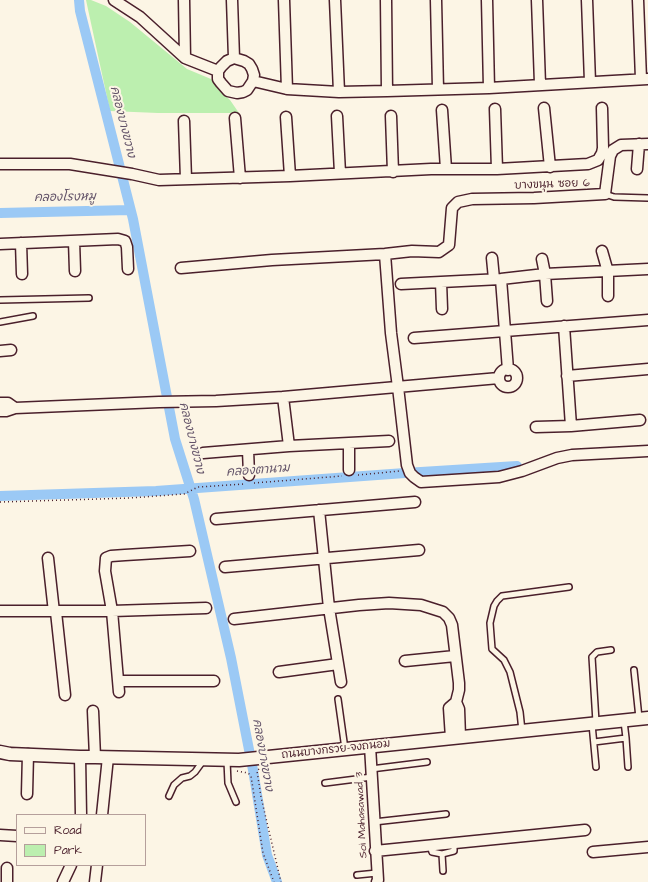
<!DOCTYPE html>
<meta charset="utf-8">
<style>
body{margin:0}
#map{position:relative;width:648px;height:882px;overflow:hidden;background:#fcf5e5;font-family:"Architects Daughter",sans-serif}
canvas{display:block}
.legend{position:absolute;left:16px;top:814px;width:130px;height:52px;box-sizing:border-box;background:#fcf5e5;border:1px solid #b59f9b;margin:0;padding:5px 7px;list-style:none;font-size:12px;color:#4a1f2b}
.legend li{display:flex;align-items:center;gap:8px;height:20px}
.legend b{width:20px;border:1px solid #b59f9b}
</style>
<div id="map">
<canvas width="648" height="882"></canvas>
<ul class="legend">
<li><b style="height:5px;background:#fcf5e5"></b>Road</li>
<li><b style="height:11px;background:#bcefaf"></b>Park</li>
</ul>
</div>
<script>
const ctx = document.querySelector('canvas').getContext('2d');
ctx.lineJoin = 'round';
function fill(path, color) { ctx.fillStyle = color; ctx.fill(path, 'evenodd'); }
const poly = rows => new Path2D(rows.map(r => 'M' + r).join(''));
function trace(path, color, width, dash) { ctx.strokeStyle = color; ctx.lineWidth = width; ctx.lineCap = dash ? 'butt' : 'round'; ctx.setLineDash(dash || []); ctx.stroke(path); }
function write(font, color, halo, rows, align = 'center') {
  ctx.font = font + ' "Architects Daughter","Playpen Sans Thai",sans-serif'; ctx.lineWidth = 4; ctx.setLineDash([]); ctx.textBaseline = 'middle'; ctx.strokeStyle = halo; ctx.fillStyle = color; for (const [text, x, y, turn = 0] of rows) {
    ctx.save(); ctx.translate(x, y); ctx.rotate((+turn || 0) * Math.PI / 180); ctx.textAlign = isNaN(turn) ? turn : align; if (halo) ctx.strokeText(text, 0, 0); ctx.fillText(text, 0, 0); ctx.restore();
  }
}
fill(poly([
 [86,0,91,0,106,6,130,22,187,69,211,79,215,82,218,89,230,100,239,113,158,113,110,111]
]), '#bcefaf');
trace(poly([
 [79,0,80,11,133,219,175,439,194,499,231,658,253,770,267,855,277,882],
 [0,213,130,210],
 [0,496,156,491,405,473,517,466]
]), '#9bc9f5', 10);
const service = poly([
 [605,194,614,197,648,198],
 [0,300,89,298],
 [0,322,33,316],
 [634,670,639,718],
 [338,699,345,749],
 [624,721,626,738],
 [596,722,592,657,597,652,611,650],
 [592,724,596,767],
 [522,731,520,712,510,672,504,660,492,649,490,623,494,606,497,601,502,596,569,587],
 [594,742,626,738,628,767],
 [227,761,228,783,236,802],
 [371,769,427,762],
 [325,783,372,777],
 [169,796,174,785,182,778,190,776,195,772,203,761],
 [374,822,446,814],
 [430,845,432,852,442,854,454,851,454,843],
 [442,854,443,871],
 [357,875,377,873]
]);
const minor = poly([
 [114,0,140,17,185,58,218,71],
 [184,0,185,58],
 [232,0,234,58],
 [284,0,287,89],
 [335,0,339,92],
 [386,0,387,91],
 [436,0,438,89],
 [487,0,489,88],
 [537,0,540,84],
 [587,0,590,82],
 [638,0,641,79],
 [234,58,244,61,249,64,252,69,254,75,253,81,247,90,243,92,237,93,228,91,221,83,218,79,218,71,221,67,227,61,234,58],
 [253,81,287,89,339,92,387,91,489,88,648,79],
 [544,108,550,167],
 [495,109,497,169],
 [442,110,446,169],
 [337,116,340,173],
 [391,116,393,172],
 [286,117,290,176],
 [235,118,240,178],
 [184,121,186,179],
 [0,164,70,164,132,174,159,180,290,176,431,169,497,169,588,164,598,160,602,153,603,148,602,108],
 [637,169,639,144],
 [74,241,75,271],
 [21,243,22,274],
 [0,244,118,239,125,241,127,247,128,269],
 [602,251,608,272,608,296],
 [385,254,391,333,398,387,407,465,410,473,414,477,421,482,499,477,522,471,557,458,572,455,648,451],
 [492,258,494,279],
 [542,259,545,274,547,301],
 [181,268,272,260,385,254,412,251,439,252,449,245,452,208,458,202,472,199,534,198,605,194,610,156,613,150,621,145,648,144],
 [501,279,508,370],
 [441,282,442,309],
 [401,284,501,279,545,274,648,269],
 [564,326,571,426],
 [414,338,648,320],
 [0,351,11,350],
 '499 378a9 9 0 1 1 18 0a9 9 0 1 1-18 0Z',
 [567,376,648,369],
 [283,397,289,446],
 [0,403,8,403,15,408],
 [0,411,6,411,15,408,159,402,216,401,283,397,499,378],
 [536,427,571,426,640,420],
 [349,443,349,470],
 [248,450,249,475],
 [203,453,289,446,389,441],
 [319,510,329,608,341,682],
 [216,519,415,502],
 [48,558,54,612],
 [225,567,419,550],
 [0,611,112,611,206,608],
 [56,612,65,695],
 [234,619,359,605,389,603,421,605,443,612,449,618,452,625,459,683,459,690,456,702,449,708,451,738],
 [405,661,455,656],
 [279,672,338,664],
 [118,681,214,681],
 [119,692,112,611,105,571,106,558,111,556,125,555,190,551],
 [456,702,459,709,460,737],
 [93,711,95,757],
 [370,746,378,880,377,882],
 [80,757,81,815],
 [27,794,28,754],
 [102,815,108,757],
 [0,835,17,836],
 [375,851,585,830],
 [593,852,648,847],
 [7,882,7,868],
 [63,882,71,865],
 [95,882,97,865]
]);
const tertiary = poly([
 [0,752,10,754,80,757,95,757,239,760,648,718]
]);
trace(service, '#4a1f2b', 8);
trace(minor, '#4a1f2b', 13);
trace(tertiary, '#4a1f2b', 15);
trace(poly([
 [358,475,400,471],
 [254,483,342,476],
 [0,502,130,498,184,494,198,487,244,484],
 [259,769,257,771,261,797,281,882],
 [237,771,248,773,251,776,263,853,274,882]
]), '#4a1f2b', 1.5, [1, 3]);
trace(service, '#fcf5e5', 5);
trace(minor, '#fcf5e5', 10);
trace(tertiary, '#fcf5e5', 12);
write('11px', '#4a1f2b', '#fcf5e5', [
 ["บางขนุน ซอย 6",552,185,-2],
 ["ถนนบางกรวย-จงถนอม",336,750,-6],
 ["Soi Mahasawad 3",362,815,-93]
]);
write('italic 12px', '#625268', '#fcf5e5', [
 ["คลองบางขวาง",122,122,76],
 ["คลองโรงหมู",65,198,-1],
 ["คลองบางขวาง",191,438,76],
 ["คลองตานาม",258,471,-4],
 ["คลองบางขวาง",262,755,80]
]);
</script>
